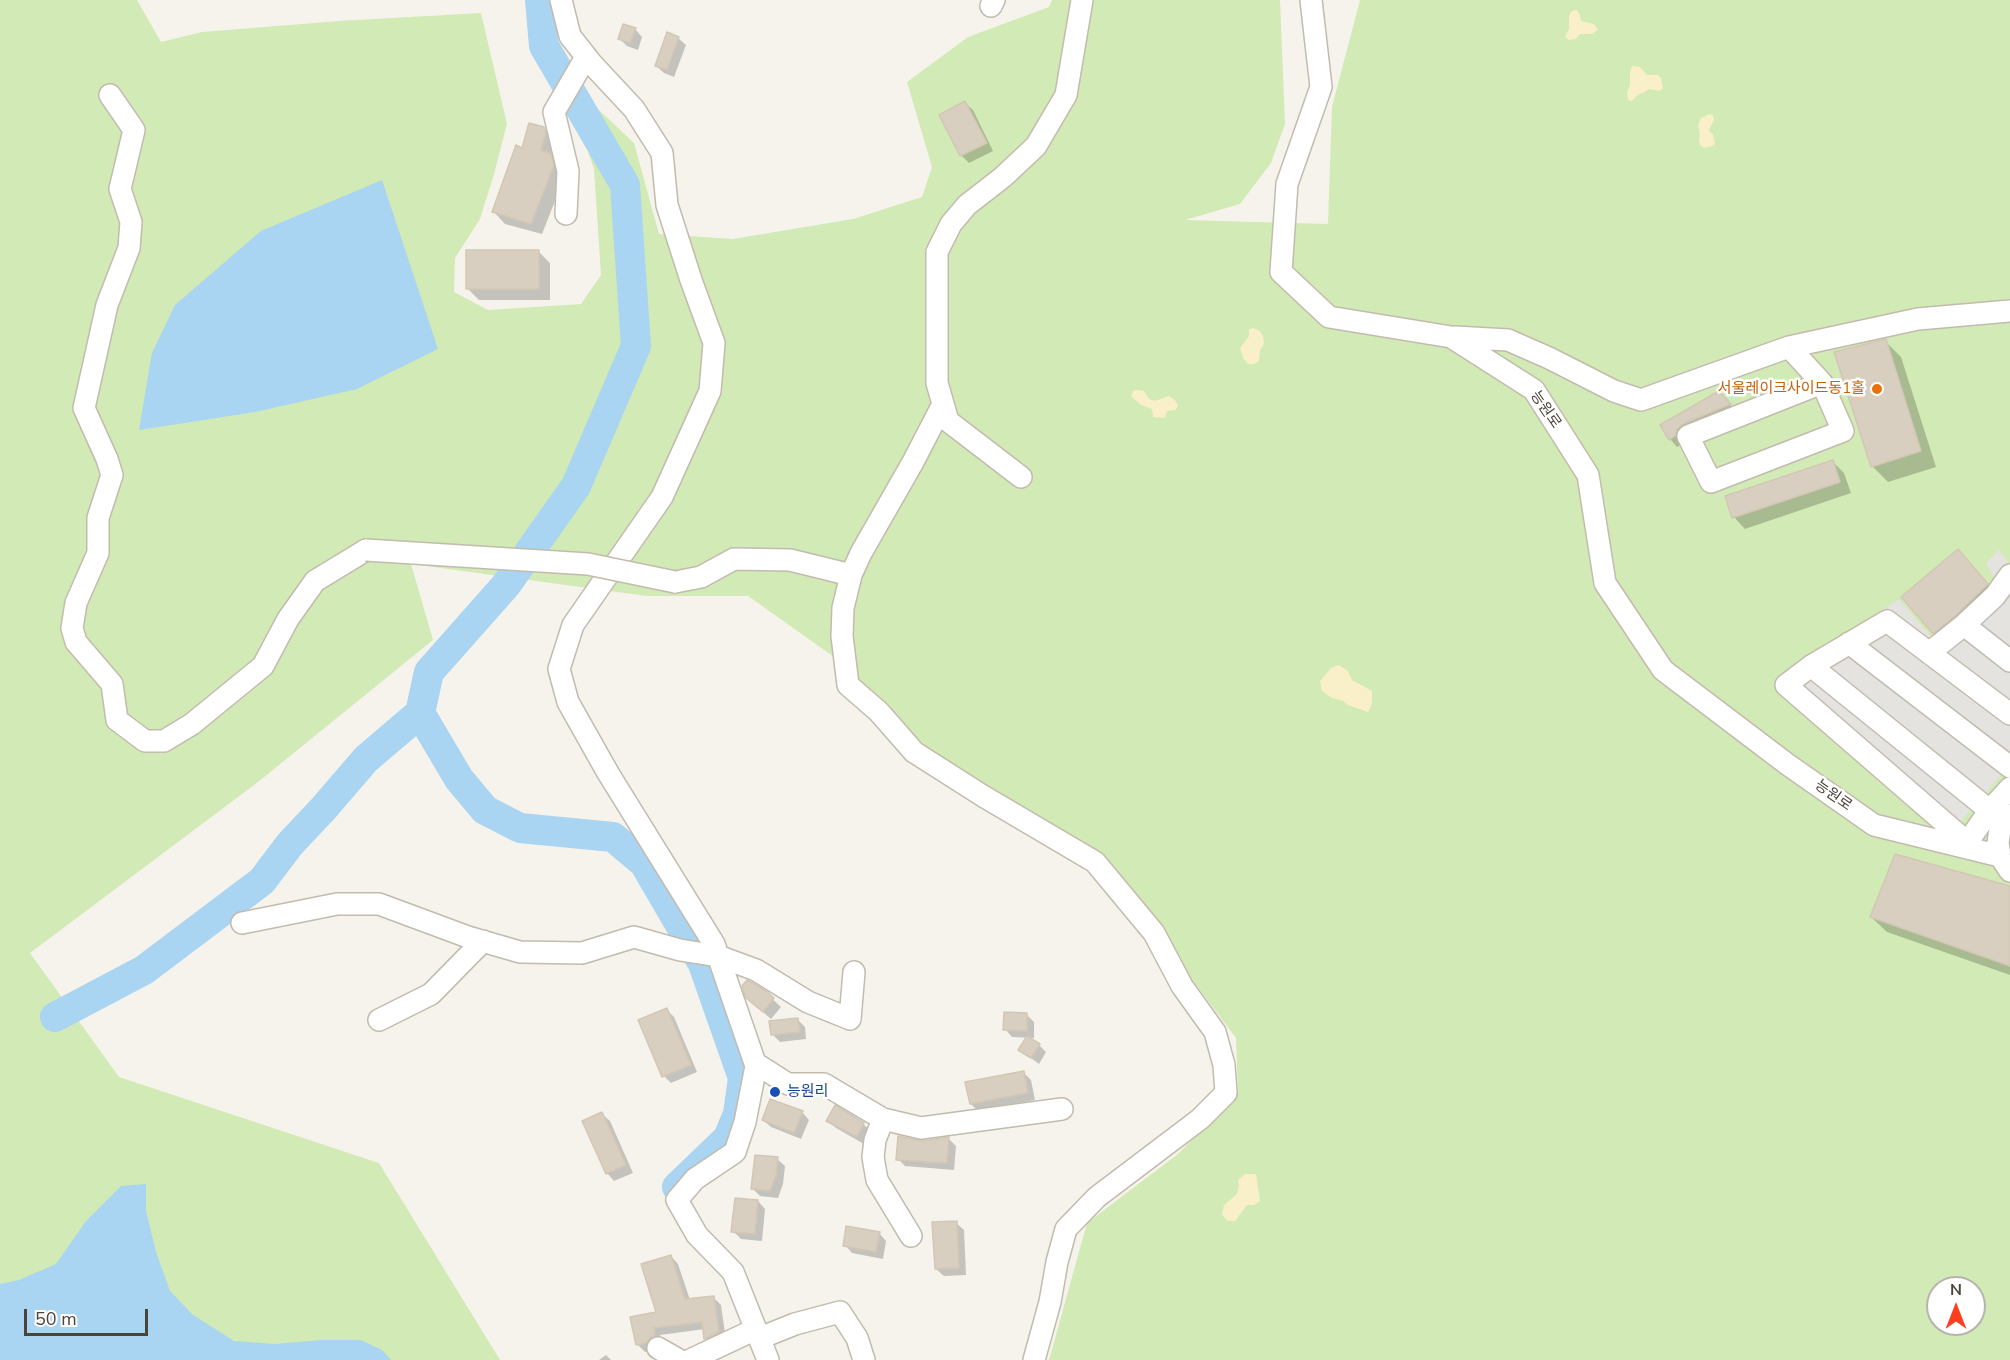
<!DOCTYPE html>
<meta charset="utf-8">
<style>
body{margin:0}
#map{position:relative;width:2010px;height:1360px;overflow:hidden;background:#f6f3ec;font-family:"Nunito Sans",sans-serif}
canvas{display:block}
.north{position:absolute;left:1926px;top:1276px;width:60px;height:60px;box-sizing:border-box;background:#fff;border:2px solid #b7b4b0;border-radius:50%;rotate:0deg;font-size:16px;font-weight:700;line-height:24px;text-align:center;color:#4b4439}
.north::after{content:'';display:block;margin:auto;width:21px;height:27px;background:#fc3f1d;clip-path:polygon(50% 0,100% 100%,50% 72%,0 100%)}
.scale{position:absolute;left:24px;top:1309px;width:124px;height:27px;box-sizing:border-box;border:3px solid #4b4439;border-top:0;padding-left:8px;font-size:18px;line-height:21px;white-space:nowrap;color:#4b4439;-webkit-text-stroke:4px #fff;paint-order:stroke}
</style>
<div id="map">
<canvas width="2010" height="1360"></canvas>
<div class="north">N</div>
<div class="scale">50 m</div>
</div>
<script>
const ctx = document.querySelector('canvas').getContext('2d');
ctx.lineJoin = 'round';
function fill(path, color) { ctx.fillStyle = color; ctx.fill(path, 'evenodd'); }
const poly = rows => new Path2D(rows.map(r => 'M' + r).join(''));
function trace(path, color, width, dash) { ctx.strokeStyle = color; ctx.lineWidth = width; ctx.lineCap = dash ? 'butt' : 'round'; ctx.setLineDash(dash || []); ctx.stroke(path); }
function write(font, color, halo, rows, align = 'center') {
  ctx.font = font + ' "Nunito Sans","Noto Sans KR",sans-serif'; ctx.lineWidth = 5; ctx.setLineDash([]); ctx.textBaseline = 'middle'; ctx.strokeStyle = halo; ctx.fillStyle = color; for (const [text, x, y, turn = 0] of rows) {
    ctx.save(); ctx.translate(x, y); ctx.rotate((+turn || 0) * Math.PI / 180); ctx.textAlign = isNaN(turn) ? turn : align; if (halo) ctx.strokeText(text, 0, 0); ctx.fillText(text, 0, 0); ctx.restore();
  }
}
fill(poly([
 [0,0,137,0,161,42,202,32,339,21,481,13,507,124,494,174,480,219,455,258,454,292,488,310,581,304,601,275,594,169,579,126,599,110,634,143,659,234,733,239,853,219,922,197,932,167,907,82,968,37,1049,7,1052,0,1280,0,1285,124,1271,163,1240,204,1185,220,1328,224,1332,107,1360,0,2010,0,2010,1360,1049,1360,1087,1223,1178,1154,1238,1093,1236,1038,1100,857,933,757,844,664,748,596,647,596,411,564,433,640,258,782,30,953,119,1077,379,1163,500,1360,0,1360],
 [1938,1288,1974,1288,1974,1324,1938,1324]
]), '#d2eab5');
fill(poly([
 [1575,10,1577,10,1580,15,1581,21,1594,24,1598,30,1592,34,1580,34,1576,39,1569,40,1565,37,1569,29,1569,17,1571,12],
 [1632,66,1640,67,1647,75,1658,75,1661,78,1663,88,1660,91,1649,89,1643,93,1639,94,1632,101,1628,100,1627,92,1630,85,1630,72],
 [1710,114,1713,115,1714,120,1709,130,1713,135,1715,144,1712,146,1704,148,1700,145,1699,139,1700,135,1698,125,1701,118],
 [1253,328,1260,331,1263,336,1264,344,1260,350,1259,361,1254,364,1248,364,1243,358,1240,348,1249,336,1249,329],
 [1137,390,1144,391,1149,399,1155,401,1169,396,1175,400,1178,406,1175,410,1167,411,1165,418,1153,417,1152,409,1141,405,1131,396,1133,391],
 [1339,665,1348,671,1352,680,1372,691,1372,704,1368,712,1348,705,1343,701,1332,698,1322,691,1320,681,1331,668],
 [1245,1174,1256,1174,1260,1201,1254,1205,1247,1205,1235,1221,1227,1221,1222,1214,1224,1205,1237,1194,1239,1185,1238,1180]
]), '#f9efc9');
fill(poly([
 [1999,550,2010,565,2010,775,2004,772,1951,832,1788,672,1899,599,1932,638,1998,585,1986,563]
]), '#e5e3e0');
fill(poly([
 [382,180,438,349,357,389,255,412,139,430,152,353,175,305,261,231],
 [146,1184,146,1211,156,1252,170,1291,193,1315,234,1341,275,1344,322,1340,361,1340,382,1350,391,1360,0,1360,0,1284,19,1280,56,1264,86,1221,121,1186]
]), '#a9d4f2');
fill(poly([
 [635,29,642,37,638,50,627,46,620,39],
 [678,38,686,45,674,77,664,73,656,66],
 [965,103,973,110,993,151,969,163,961,155,941,115],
 [544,129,556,141,557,146,553,159,562,167,564,178,542,234,505,224,494,212],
 [538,251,550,263,550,300,479,300,467,288],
 [1885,341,1901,357,1936,467,1888,482,1872,466],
 [1718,393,1737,412,1677,447,1670,439,1662,425],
 [1832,461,1844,473,1851,493,1745,529,1734,517],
 [1958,551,2002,601,1949,648,1934,633],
 [2010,887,2010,975,1887,932,1871,917],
 [766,993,781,1007,771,1019,756,1006],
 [667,1010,674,1017,697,1072,671,1083,664,1076],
 [1027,1015,1034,1022,1034,1038,1012,1037,1005,1029],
 [798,1020,805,1027,806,1039,780,1042,772,1034],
 [1039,1045,1046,1052,1039,1064,1020,1050],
 [1023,1072,1031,1080,1035,1100,978,1111,971,1104],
 [802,1112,809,1120,801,1139,771,1127,763,1120],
 [602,1114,610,1121,633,1173,614,1181,607,1173],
 [828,1121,863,1124,871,1131,864,1144,836,1128],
 [949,1139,956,1146,954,1170,905,1166,898,1159,922,1142],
 [777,1159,785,1166,783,1184,778,1198,760,1196,753,1189],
 [758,1201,765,1209,762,1241,741,1239,733,1231],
 [956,1223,964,1230,966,1275,944,1276,936,1269],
 [879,1233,886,1241,883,1259,852,1253,845,1245],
 [671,1256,678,1264,690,1300,713,1297,721,1305,726,1340,713,1345,706,1338,705,1329,660,1335,662,1343,654,1350,645,1352,637,1344,658,1313],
 [606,1355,611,1360,599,1360]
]), '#0003');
trace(poly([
 [420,713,459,779,485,810,520,828,613,837,644,863,703,964,743,1078,738,1114,728,1138,677,1187],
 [55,1017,144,970,262,881,290,844,323,809,366,759,420,713,429,672,506,585,576,486,636,346,625,185,544,46,540,0]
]), '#a9d4f2', 30);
const building = poly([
 [623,24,636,28,630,43,618,39,623,24],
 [667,32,679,37,667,70,655,66,667,32],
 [965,101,987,143,960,156,939,115,965,101],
 [529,123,544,127,546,133,541,150,551,154,554,165,531,224,492,212,516,145,522,148,529,123],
 [466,250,539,250,539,289,466,289,466,250],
 [1886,339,1921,451,1871,467,1834,352,1886,339],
 [1719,391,1731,404,1683,424,1677,429,1675,436,1669,440,1660,425,1719,391],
 [1833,460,1840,482,1732,518,1725,496,1833,460],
 [1958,549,1988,584,1956,615,1933,634,1901,597,1958,549],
 [1895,854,2010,886,2010,966,1870,917,1895,854],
 [747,980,766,991,774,998,763,1012,746,998,742,986,747,980],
 [667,1008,691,1065,662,1077,638,1020,667,1008],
 [1004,1012,1027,1013,1027,1031,1003,1030,1004,1012],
 [798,1018,800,1032,771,1035,769,1021,798,1018],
 [1027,1036,1040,1044,1031,1058,1018,1050,1027,1036],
 [1024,1071,1028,1093,970,1104,965,1082,1024,1071],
 [770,1099,803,1111,794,1133,762,1120,770,1099],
 [835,1105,864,1123,857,1137,826,1121,835,1105],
 [602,1112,626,1165,606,1174,582,1121,602,1112],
 [898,1136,922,1141,949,1137,947,1163,896,1160,898,1136],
 [755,1155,778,1157,776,1176,770,1191,751,1189,755,1155],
 [735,1198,758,1200,755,1234,731,1232,735,1198],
 [957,1221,959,1268,935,1269,932,1222,957,1221],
 [846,1226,880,1232,876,1252,843,1246,846,1226],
 [671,1255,685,1299,714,1296,719,1332,704,1339,702,1322,654,1328,655,1336,651,1337,646,1343,636,1345,630,1317,656,1312,641,1264,671,1255]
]);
fill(building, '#d8cfc1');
trace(building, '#d3c7b4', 1.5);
const minor = poly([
 [561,0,570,36,592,64,634,109,662,153,667,205,691,280,714,343,710,391,662,497,573,625,559,669,568,702,608,773,714,944,756,1066,745,1122,735,1152,695,1179,677,1200,697,1235,733,1272,768,1360],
 [1311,0,1321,87,1287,184,1281,272,1329,317,1451,337,1534,390,1588,475,1605,583,1663,670,1787,764,1874,825,2000,856],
 [991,6,994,0],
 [110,95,134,130,120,189,131,222,129,248,107,305,84,408,107,459,112,475,98,518,98,553,76,603,72,628,76,642,112,684,117,720,145,741,164,741,192,724,263,666,288,619,315,581,366,550],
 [566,214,568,171,554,112,586,57],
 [1455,337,1508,340,1549,358,1614,391,1641,400,1789,347,1918,319,2010,311],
 [1789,347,1822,383,1688,436,1711,482,1843,431,1822,383],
 [1021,477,948,421,937,383,937,252,951,224,967,205,1003,177,1036,146,1066,95,1082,0],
 [851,575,843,608,842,636,848,685,879,712,914,752,983,796,1095,862,1154,933,1182,986,1215,1032,1224,1065,1226,1093,1200,1119,1097,1197,1066,1229,1057,1262,1050,1302,1034,1360],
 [675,582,701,577,734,559,790,560,851,575,861,553,913,462,943,404],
 [1964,625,2010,661],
 [1849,643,2010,767],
 [1929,653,1964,625,1995,596,2010,575],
 [1811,666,2004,822],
 [2010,815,2000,829,1998,843,2000,856,2010,871],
 [1968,843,1786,685,1811,666,1887,621,2010,714],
 [1964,847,1990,810,2010,788],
 [242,923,337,904,379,904,468,937,520,952,582,953,634,937,680,950,718,956,756,970,808,1002,850,1019,854,972],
 [379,1020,431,994,483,941],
 [755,1063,788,1084,824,1084,883,1119,921,1128,1062,1109],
 [883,1119,875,1140,873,1157,877,1180,911,1236],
 [760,1338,795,1324,840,1312,857,1338,864,1360],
 [658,1348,679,1360],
 [690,1360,756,1329]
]);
trace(minor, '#c2bbae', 24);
trace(minor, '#fff', 21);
const minorBridge = poly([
 [366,550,588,564,675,582]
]);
trace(minorBridge, '#c2bbae', 24, []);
trace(minorBridge, '#fff', 21);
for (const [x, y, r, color] of [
 [1877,389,6,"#e8710a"],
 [775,1092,6,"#1a4fb4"]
]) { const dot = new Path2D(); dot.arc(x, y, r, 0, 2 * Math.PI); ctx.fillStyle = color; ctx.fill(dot); trace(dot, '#fff', 2); }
write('15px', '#c56008', '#fff', [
 ["서울레이크사이드동1홀",1865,389]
], 'right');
write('15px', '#4b4439', '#fff', [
 ["능원로",1545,410,55],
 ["능원로",1833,796,35]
]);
write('15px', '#164399', '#fff', [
 ["능원리",787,1092]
], 'left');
</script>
